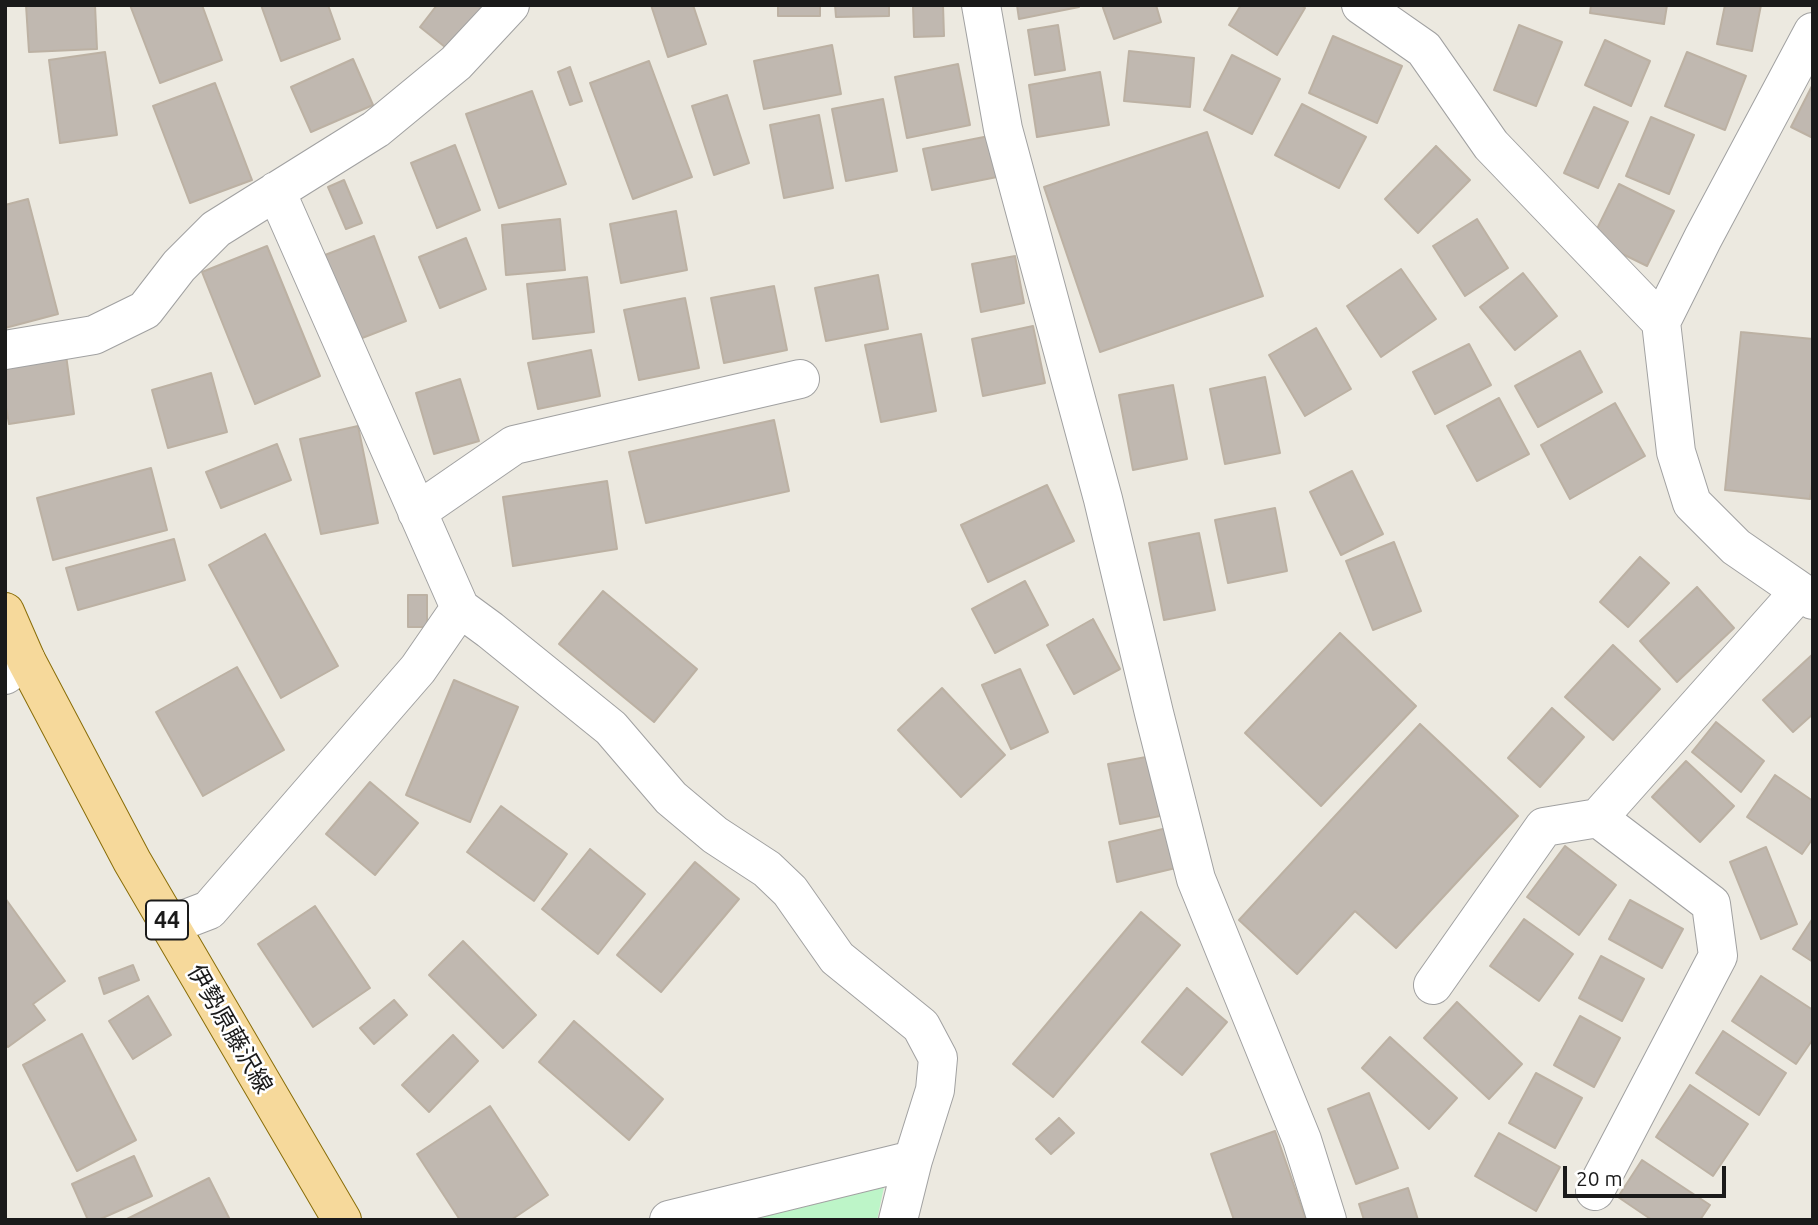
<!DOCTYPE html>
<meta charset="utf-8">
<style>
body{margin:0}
#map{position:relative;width:1818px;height:1225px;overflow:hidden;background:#ece9e0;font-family:Ubuntu,sans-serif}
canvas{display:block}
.frame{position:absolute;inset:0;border:7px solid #1a1a1a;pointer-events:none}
.scale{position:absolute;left:1563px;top:1166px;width:163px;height:32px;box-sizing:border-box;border:4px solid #1a1a1a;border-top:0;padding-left:9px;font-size:21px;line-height:24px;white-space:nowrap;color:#1a1a1a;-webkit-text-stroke:5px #fff;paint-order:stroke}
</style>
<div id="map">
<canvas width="1818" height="1225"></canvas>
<div class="frame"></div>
<div class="scale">20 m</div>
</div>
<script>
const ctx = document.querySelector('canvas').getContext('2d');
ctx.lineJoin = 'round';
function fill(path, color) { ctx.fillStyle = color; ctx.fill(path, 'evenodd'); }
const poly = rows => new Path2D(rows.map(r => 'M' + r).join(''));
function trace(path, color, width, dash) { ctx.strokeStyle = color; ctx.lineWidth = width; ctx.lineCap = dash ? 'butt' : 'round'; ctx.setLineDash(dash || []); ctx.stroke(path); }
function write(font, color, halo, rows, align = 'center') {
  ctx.font = font + ' Ubuntu,"Noto Sans JP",sans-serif'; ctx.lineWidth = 5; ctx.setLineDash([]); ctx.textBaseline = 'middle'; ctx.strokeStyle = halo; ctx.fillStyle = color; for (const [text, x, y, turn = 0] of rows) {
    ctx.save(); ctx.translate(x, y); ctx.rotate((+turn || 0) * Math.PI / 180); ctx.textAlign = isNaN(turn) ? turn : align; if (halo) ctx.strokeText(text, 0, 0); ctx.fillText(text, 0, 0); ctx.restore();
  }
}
fill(poly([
 [884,1187,877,1220,751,1220]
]), '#bdf5c8');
const building = poly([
 [26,5,95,5,97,49,29,52,26,5],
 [130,5,202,5,222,60,160,83,130,5],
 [261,5,328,5,340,39,281,61,261,5],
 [437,5,486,5,450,51,420,27,437,5],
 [651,5,693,5,706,44,668,57,651,5],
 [778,5,820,5,820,16,778,16,778,5],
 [835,5,889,5,889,16,836,17,835,5],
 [913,5,943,5,944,36,914,37,913,5],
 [1017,5,1079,5,1079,7,1019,19,1017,5],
 [1102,5,1156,5,1161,22,1114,39,1102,5],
 [1241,5,1301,5,1305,8,1277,55,1229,25,1241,5],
 [1591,5,1667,5,1664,24,1590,13,1591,5],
 [1725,5,1761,5,1752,51,1717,44,1725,5],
 [1058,25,1065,70,1035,75,1028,30,1058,25],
 [1519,25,1562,42,1536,106,1494,90,1519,25],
 [1333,36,1402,66,1377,123,1309,93,1333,36],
 [1605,40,1650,61,1631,106,1585,85,1605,40],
 [832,45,841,94,764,109,754,61,832,45],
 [1129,51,1194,58,1190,107,1124,101,1129,51],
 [105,52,117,135,60,143,49,60,105,52],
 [1687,52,1746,76,1725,130,1665,106,1687,52],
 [1232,55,1280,79,1252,134,1204,110,1232,55],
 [353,59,373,105,311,132,291,87,353,59],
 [649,61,692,177,633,199,590,83,649,61],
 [958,64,970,125,907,138,895,77,958,64],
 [570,67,582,101,570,105,558,72,570,67],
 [1100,72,1109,125,1037,137,1029,85,1100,72],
 [215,83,252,180,190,203,153,106,215,83],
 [1813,84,1813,138,1791,127,1813,84],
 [532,91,566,184,499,208,466,114,532,91],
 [727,95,749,163,714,175,692,106,727,95],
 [883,99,897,171,846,181,832,109,883,99],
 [1302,104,1366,137,1339,188,1275,155,1302,104],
 [1594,107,1628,122,1598,188,1564,173,1594,107],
 [819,115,833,188,784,198,770,125,819,115],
 [1651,117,1694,135,1669,194,1626,176,1651,117],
 [1207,132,1263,296,1100,352,1044,187,1207,132],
 [989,136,997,177,932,190,923,149,989,136],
 [455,145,480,210,437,228,411,163,455,145],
 [1436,146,1470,180,1418,233,1385,199,1436,146],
 [344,180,362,223,346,229,328,187,344,180],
 [1619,184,1674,211,1647,266,1592,239,1619,184],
 [28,199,58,314,5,328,5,205,28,199],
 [676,211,687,270,621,283,610,224,676,211],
 [560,219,565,270,506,275,502,225,560,219],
 [1477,219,1508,268,1465,296,1433,246,1477,219],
 [374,236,406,321,357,340,325,255,374,236],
 [466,238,486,289,440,308,419,257,466,238],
 [267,246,320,376,255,404,202,272,267,246],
 [1015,256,1024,303,981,312,972,264,1015,256],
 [1401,269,1436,319,1381,357,1347,306,1401,269],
 [1523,273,1557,316,1515,350,1480,307,1523,273],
 [878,275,888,329,826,341,815,288,878,275],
 [587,277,594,332,533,339,527,284,587,277],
 [774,286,787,350,724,363,711,298,774,286],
 [685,298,699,368,639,380,624,310,685,298],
 [1033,326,1045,383,983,396,972,339,1033,326],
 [1316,328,1351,389,1305,416,1269,355,1316,328],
 [1741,332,1813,339,1813,476,1810,499,1725,490,1741,332],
 [921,334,936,411,881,422,865,345,921,334],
 [1469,344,1491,385,1435,414,1413,372,1469,344],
 [591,350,600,396,538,409,528,363,591,350],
 [1580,351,1602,392,1538,427,1515,386,1580,351],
 [66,355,74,414,9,424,5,401,5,364,66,355],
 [211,373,227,432,168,448,152,390,211,373],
 [1265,377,1280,453,1225,464,1210,389,1265,377],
 [460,379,479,441,434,454,416,393,460,379],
 [1173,385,1187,459,1133,470,1119,395,1173,385],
 [1499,398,1529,454,1477,481,1447,426,1499,398],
 [1615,403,1645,456,1570,499,1541,445,1615,403],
 [774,420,789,491,646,523,629,452,774,420],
 [358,426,378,523,321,534,300,439,358,426],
 [277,444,291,480,221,508,206,472,277,444],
 [151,468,167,530,53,560,37,498,151,468],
 [1352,471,1383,534,1341,555,1310,492,1352,471],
 [607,481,617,549,513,566,503,497,607,481],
 [1047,485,1074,541,988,582,961,525,1047,485],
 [1275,508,1287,571,1228,583,1215,520,1275,508],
 [1199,533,1215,610,1164,620,1149,543,1199,533],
 [265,534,338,666,281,698,209,565,265,534],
 [174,539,185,580,78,610,66,568,174,539],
 [1394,542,1421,611,1373,630,1346,561,1394,542],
 [1640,557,1669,583,1628,627,1600,602,1640,557],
 [1025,581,1048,625,995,653,972,609,1025,581],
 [1697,587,1734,628,1677,682,1640,641,1697,587],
 [603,591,697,669,654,722,559,644,603,591],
 [408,595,427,595,427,627,408,627,408,595],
 [1093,619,1120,669,1074,694,1047,645,1093,619],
 [1340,633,1416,706,1321,806,1245,733,1340,633],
 [1613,645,1660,689,1613,740,1565,697,1613,645],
 [1813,654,1813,714,1793,732,1763,700,1813,654],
 [237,667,284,750,203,796,156,712,237,667],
 [1020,669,1048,732,1011,749,982,685,1020,669],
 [454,680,518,707,470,822,406,795,454,680],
 [942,688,1005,755,961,797,898,730,942,688],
 [1552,708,1584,737,1540,787,1508,758,1552,708],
 [1716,722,1764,761,1741,792,1692,752,1716,722],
 [1420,724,1518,816,1396,948,1355,911,1297,974,1239,920,1420,724],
 [1157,755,1170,814,1120,824,1108,764,1157,755],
 [1686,761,1734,806,1700,842,1652,797,1686,761],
 [1775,775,1813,801,1813,838,1802,854,1747,817,1775,775],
 [370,782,418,823,375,875,326,834,370,782],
 [501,806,567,854,534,901,467,852,501,806],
 [1171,827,1180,867,1117,882,1109,842,1171,827],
 [1565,846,1616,885,1579,935,1527,897,1565,846],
 [1766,847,1797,924,1761,939,1730,862,1766,847],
 [590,849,645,894,598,954,542,909,590,849],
 [695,862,739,899,661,992,617,955,695,862],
 [5,898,65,981,33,1004,45,1020,8,1047,5,1044,5,898],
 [1630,900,1683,929,1662,968,1609,939,1630,900],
 [315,906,370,988,313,1027,258,944,315,906],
 [1141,912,1180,945,1053,1097,1013,1064,1141,912],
 [1813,918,1813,962,1793,949,1813,918],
 [1524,919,1573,954,1539,1001,1490,966,1524,919],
 [463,941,536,1015,503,1048,429,975,463,941],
 [1601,956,1644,979,1622,1021,1579,998,1601,956],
 [133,965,139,980,104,994,99,978,133,965],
 [1761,976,1813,1010,1813,1039,1796,1064,1732,1021,1761,976],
 [1187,988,1227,1022,1182,1075,1142,1042,1187,988],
 [148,996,171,1035,133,1059,109,1021,148,996],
 [394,1000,407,1015,374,1044,360,1028,394,1000],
 [1457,1002,1522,1064,1489,1099,1424,1038,1457,1002],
 [1580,1016,1620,1038,1594,1087,1554,1065,1580,1016],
 [574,1021,663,1099,629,1140,539,1062,574,1021],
 [1723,1031,1786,1073,1759,1115,1696,1073,1723,1031],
 [82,1034,136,1140,77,1171,23,1065,82,1034],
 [453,1035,478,1061,429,1112,402,1085,453,1035],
 [1390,1037,1457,1098,1429,1129,1362,1068,1390,1037],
 [1536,1073,1582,1098,1555,1148,1509,1123,1536,1073],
 [1690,1085,1748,1124,1713,1176,1656,1137,1690,1085],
 [1369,1093,1398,1168,1356,1184,1328,1109,1369,1093],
 [490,1106,548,1195,511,1220,460,1220,417,1154,490,1106],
 [1059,1118,1074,1133,1051,1154,1036,1139,1059,1118],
 [1275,1131,1306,1220,1234,1220,1211,1154,1275,1131],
 [1499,1133,1560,1167,1536,1211,1475,1176,1499,1133],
 [134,1156,152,1196,98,1220,88,1220,72,1184,134,1156],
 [1642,1160,1710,1205,1700,1220,1652,1220,1618,1197,1642,1160],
 [209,1178,230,1220,125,1220,209,1178],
 [1408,1188,1418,1220,1364,1220,1359,1204,1408,1188]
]);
fill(building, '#c0b8b0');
trace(building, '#bcb1a3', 2);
const minor = poly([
 [981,5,1003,129,1103,499,1154,713,1196,879,1302,1140,1327,1220],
 [1361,5,1424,49,1491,145,1661,322,1676,452,1692,503,1736,547,1813,600],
 [276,191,460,608,490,630,611,728,671,798,715,835,767,869,790,891,837,958,921,1026,938,1058,935,1090,913,1160],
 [1661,322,1703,238,1813,32],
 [5,350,94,335,145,310,179,266,216,229,376,129,456,63,510,5],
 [417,512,514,445,800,379],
 [5,675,26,660],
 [170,925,209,910,418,669,460,608],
 [1433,985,1544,827,1598,818,1799,592],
 [1595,1191,1718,956,1711,904,1598,818],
 [669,1220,913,1160,898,1220]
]);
const major = poly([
 [5,612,26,660,132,861,342,1220]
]);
trace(minor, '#a1a1a1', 40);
trace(major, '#896d08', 40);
trace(minor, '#fff', 38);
trace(major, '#f6d99b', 38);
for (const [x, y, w] of [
 [167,920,42]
]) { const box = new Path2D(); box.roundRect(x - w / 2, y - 19.5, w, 39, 5); ctx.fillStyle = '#fff'; ctx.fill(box); trace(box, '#1a1a1a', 2); }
write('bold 23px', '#1a1a1a', null, [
 ["44",167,920]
]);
write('24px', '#1a1a1a', '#fff', [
 ["伊勢原藤沢線",230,1029,60]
]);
</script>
